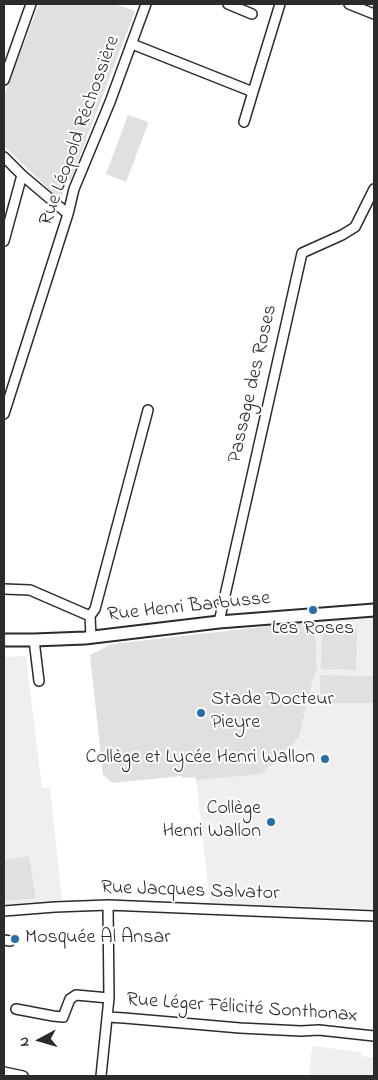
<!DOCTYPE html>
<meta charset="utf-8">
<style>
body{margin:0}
#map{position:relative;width:378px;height:1080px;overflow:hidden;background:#fff;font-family:"Indie Flower",sans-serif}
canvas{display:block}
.frame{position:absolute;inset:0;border:5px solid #2b2b2b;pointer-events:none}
.north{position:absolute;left:15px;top:1015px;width:50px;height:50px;-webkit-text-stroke:4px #fff;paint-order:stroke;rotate:264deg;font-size:14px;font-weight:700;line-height:20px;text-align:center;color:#2b2b2b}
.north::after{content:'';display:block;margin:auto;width:18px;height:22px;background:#2b2b2b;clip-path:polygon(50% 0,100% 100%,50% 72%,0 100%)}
</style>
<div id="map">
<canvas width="378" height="1080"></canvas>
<div class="frame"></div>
<div class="north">N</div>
</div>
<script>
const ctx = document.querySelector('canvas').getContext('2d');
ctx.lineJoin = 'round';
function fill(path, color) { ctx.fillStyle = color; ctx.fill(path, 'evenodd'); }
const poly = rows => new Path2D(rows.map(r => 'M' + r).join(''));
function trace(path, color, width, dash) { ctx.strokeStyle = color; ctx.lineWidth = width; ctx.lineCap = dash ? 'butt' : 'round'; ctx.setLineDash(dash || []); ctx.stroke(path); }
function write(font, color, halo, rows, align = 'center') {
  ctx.font = font + ' "Indie Flower",sans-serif'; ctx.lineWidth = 4; ctx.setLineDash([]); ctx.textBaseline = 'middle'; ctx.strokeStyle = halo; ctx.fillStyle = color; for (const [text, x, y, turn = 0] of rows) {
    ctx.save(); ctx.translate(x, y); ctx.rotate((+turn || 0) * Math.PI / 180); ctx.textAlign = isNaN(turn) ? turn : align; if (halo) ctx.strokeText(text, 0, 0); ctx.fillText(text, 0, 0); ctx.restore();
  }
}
fill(poly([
 [374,617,374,909,210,903,196,780,261,773,299,738,312,683,317,670,315,622],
 [26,656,42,788,50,787,62,900,4,905,4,657],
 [312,1046,361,1052,361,1056,374,1058,374,1076,309,1076]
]), '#efefef');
fill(poly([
 [39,4,115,4,135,11,71,179,67,183,61,197,59,199,4,146,4,96],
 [128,115,148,122,148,124,126,182,106,174],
 [315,622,317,670,312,683,299,738,261,774,196,780,196,777,183,778,182,776,113,783,103,775,90,655,112,644,288,624],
 [322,627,357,628,356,670,321,669],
 [320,675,374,676,374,703,320,703],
 [29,856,36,898,4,901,4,860]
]), '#e0e0e0');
const street = poly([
 [228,4,252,14],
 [349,4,374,14],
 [132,44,253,92,280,4],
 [4,80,31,4],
 [244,122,253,92],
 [4,157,22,175,68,214],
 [4,241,22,175],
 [4,414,68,214,74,189,110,102,146,4],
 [4,589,30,590,90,616],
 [90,616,95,609,148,410],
 [90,616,91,637],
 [219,622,302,253,342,235,355,227,374,189],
 [34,640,39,681],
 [4,911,55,907,108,905,374,916],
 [4,940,10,941],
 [16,1009,53,1016,63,1017,70,999,76,995,109,998],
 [108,1017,124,1018,240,1028,301,1031,319,1030,374,1036],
 [4,1072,23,1076],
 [101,1076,109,998,108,905]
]);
const secondary = poly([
 [4,640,34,640,85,638,219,622,374,610]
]);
trace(street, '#2b2b2b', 12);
trace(secondary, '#2b2b2b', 15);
trace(street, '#fff', 9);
trace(secondary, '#fff', 11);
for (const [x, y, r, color] of [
 [313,610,5,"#1f6fb2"],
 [201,713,5,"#1f6fb2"],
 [325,759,5,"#1f6fb2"],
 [271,822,5,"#1f6fb2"],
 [15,939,5,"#1f6fb2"]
]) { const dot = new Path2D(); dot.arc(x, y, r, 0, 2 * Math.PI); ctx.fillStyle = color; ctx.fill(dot); trace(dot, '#fff', 2); }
write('20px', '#2b2b2b', '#fff', [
 ["Rue Léopold Réchossière",81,131,-70],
 ["Passage des Roses",254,384,-77],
 ["Rue Henri Barbusse",189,608,-6],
 ["Rue Jacques Salvator",190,892,2],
 ["Rue Léger Félicité Sonthonax",242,1009,4]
]);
write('20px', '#2b2b2b', '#fff', [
 ["Les Roses",313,630,"center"],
 ["Stade Docteur",211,701],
 ["Pieyre",211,724],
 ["Collège et Lycée Henri Wallon",315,759,"right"],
 ["Collège",261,810,"right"],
 ["Henri Wallon",261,833,"right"],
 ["Mosquée Al Ansar",25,939]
], 'left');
</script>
